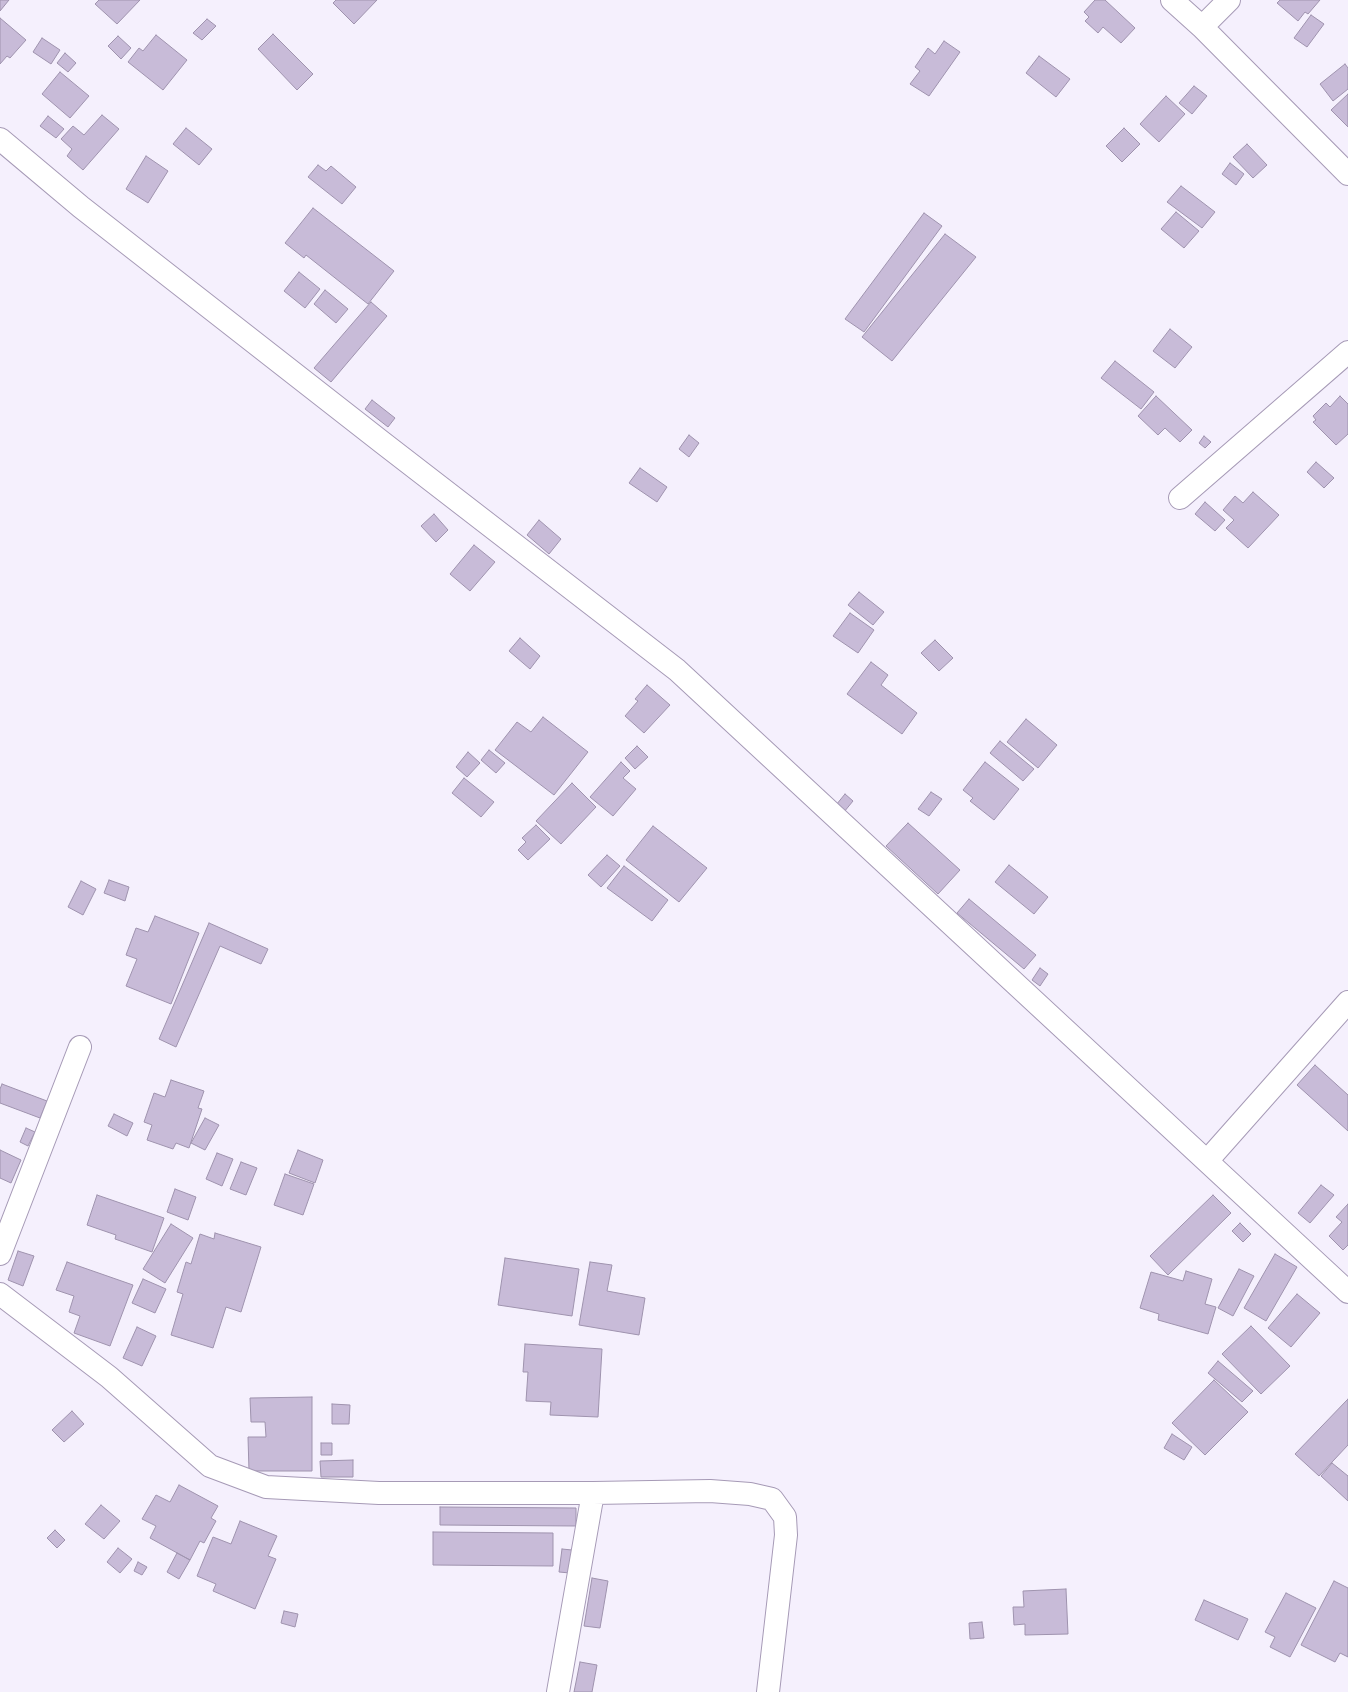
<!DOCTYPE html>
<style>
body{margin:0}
canvas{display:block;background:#f5f0fd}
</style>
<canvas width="1348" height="1692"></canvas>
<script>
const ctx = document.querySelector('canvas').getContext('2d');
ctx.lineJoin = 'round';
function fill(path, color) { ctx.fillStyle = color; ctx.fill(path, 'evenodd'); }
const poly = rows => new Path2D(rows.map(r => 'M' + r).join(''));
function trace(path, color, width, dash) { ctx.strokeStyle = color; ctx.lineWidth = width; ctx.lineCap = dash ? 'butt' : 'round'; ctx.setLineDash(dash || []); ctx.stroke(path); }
const building = poly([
 [0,0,9,0,0,11,0,0],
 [99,0,140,0,117,24,95,4,99,0],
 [336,0,377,0,354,24,333,3,336,0],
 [1095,0,1105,0,1135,28,1121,43,1103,27,1098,33,1085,21,1089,17,1084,12,1095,0],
 [1280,0,1320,0,1308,14,1305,12,1298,21,1277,3,1280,0],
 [1311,15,1324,24,1307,47,1294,38,1311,15],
 [0,18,26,40,10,58,7,56,0,64,0,18],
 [207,19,216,26,202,40,193,33,207,19],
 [273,34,313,74,297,90,258,49,273,34],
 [156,35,187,60,163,90,128,62,139,48,143,51,156,35],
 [118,36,131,48,121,59,108,46,118,36],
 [42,38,60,50,51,64,33,52,42,38],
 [944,41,960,52,929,96,910,84,920,71,915,67,928,48,935,54,944,41],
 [65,53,76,63,68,72,57,63,65,53],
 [1039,56,1070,79,1056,97,1026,73,1039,56],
 [1345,64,1348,68,1348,89,1333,101,1320,84,1345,64],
 [60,72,89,96,70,118,42,94,60,72],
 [1194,86,1207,96,1192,114,1179,103,1194,86],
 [1348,94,1348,127,1331,110,1348,94],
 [1166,96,1185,114,1159,142,1140,124,1166,96],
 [102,115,119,129,83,170,67,156,72,149,61,139,73,126,84,135,102,115],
 [48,116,64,129,56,138,40,126,48,116],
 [186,128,212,149,199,165,173,144,186,128],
 [1124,128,1140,144,1122,162,1106,146,1124,128],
 [1247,144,1267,165,1253,178,1233,157,1247,144],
 [146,156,168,171,148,203,126,189,146,156],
 [1230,163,1244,174,1236,185,1222,174,1230,163],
 [318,165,326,171,331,166,356,187,342,204,308,177,318,165],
 [1181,186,1215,212,1202,228,1167,202,1181,186],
 [313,208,394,271,368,304,306,255,304,258,285,243,313,208],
 [1176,212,1199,231,1184,248,1161,229,1176,212],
 [924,213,942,226,864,332,845,319,924,213],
 [945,234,976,257,892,361,862,337,945,234],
 [299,272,320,289,305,308,284,291,299,272],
 [325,290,348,309,336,323,314,304,325,290],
 [371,302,387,316,331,382,314,368,371,302],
 [1170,329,1192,347,1175,368,1153,351,1170,329],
 [1115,361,1154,392,1141,409,1101,378,1115,361],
 [1156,396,1192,430,1180,442,1165,428,1158,435,1138,416,1156,396],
 [1340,396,1348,404,1348,434,1336,445,1313,422,1316,420,1313,416,1326,403,1330,407,1340,396],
 [372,400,395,418,388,427,365,409,372,400],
 [689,435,699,443,689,457,679,449,689,435],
 [1204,436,1211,442,1205,448,1199,443,1204,436],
 [1316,462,1334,478,1324,488,1307,472,1316,462],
 [640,468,667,487,657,502,629,483,640,468],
 [1253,492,1279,515,1248,548,1226,528,1234,520,1223,510,1235,496,1243,503,1253,492],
 [1205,502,1225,520,1215,531,1195,514,1205,502],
 [434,514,448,530,436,542,421,526,434,514],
 [539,520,561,539,549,554,527,535,539,520],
 [474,545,495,562,470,591,450,574,474,545],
 [859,592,884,612,873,625,848,605,859,592],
 [850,613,874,630,858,653,833,636,850,613],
 [520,638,540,656,530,669,509,651,520,638],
 [935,640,953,658,939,671,921,653,935,640],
 [871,662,888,675,881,685,917,713,902,734,847,694,871,662],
 [647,685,670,705,644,733,625,716,638,701,635,699,647,685],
 [543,717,588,752,554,795,495,750,517,722,531,732,543,717],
 [1026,719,1057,745,1038,768,1007,742,1026,719],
 [1000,741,1034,769,1023,781,990,753,1000,741],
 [637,746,648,757,635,769,625,758,637,746],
 [489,750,505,763,496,773,481,760,489,750],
 [468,752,480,763,467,777,456,767,468,752],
 [621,762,630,771,623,778,636,789,613,816,590,797,621,762],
 [985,762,1019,789,994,820,970,801,973,798,963,790,985,762],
 [464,778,494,802,481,817,452,793,464,778],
 [572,783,596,807,561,844,536,821,572,783],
 [931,792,942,799,929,816,918,809,931,792],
 [845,794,853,801,844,812,836,805,845,794],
 [908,823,960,870,938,894,886,846,908,823],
 [536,825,550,839,528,860,518,850,526,842,522,838,536,825],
 [653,826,707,868,679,902,626,860,653,826],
 [607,855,620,866,601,887,588,875,607,855],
 [1009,865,1048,897,1034,914,995,882,1009,865],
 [624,866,668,900,652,921,607,888,624,866],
 [109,880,129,887,125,901,104,893,109,880],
 [81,881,96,889,83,915,68,907,81,881],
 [969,899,1036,955,1024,969,957,913,969,899],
 [155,916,199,933,171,1004,126,986,137,959,126,955,136,928,148,932,155,916],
 [209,923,268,949,261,964,220,946,176,1047,159,1039,209,923],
 [1040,968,1048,974,1040,986,1032,980,1040,968],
 [1315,1065,1348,1095,1348,1131,1297,1085,1315,1065],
 [171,1080,204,1091,198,1108,202,1109,189,1148,176,1143,173,1149,147,1140,152,1125,144,1122,154,1093,165,1097,171,1080],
 [2,1084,47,1101,40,1118,0,1103,0,1089,2,1084],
 [114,1114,133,1123,127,1136,108,1126,114,1114],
 [205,1118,219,1125,205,1150,191,1143,205,1118],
 [26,1128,35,1132,28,1146,20,1142,26,1128],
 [0,1150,21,1160,11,1183,0,1178,0,1150],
 [298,1150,323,1160,315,1183,289,1173,298,1150],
 [217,1153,233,1159,222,1186,206,1179,217,1153],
 [241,1162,257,1168,246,1195,230,1189,241,1162],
 [285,1174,314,1184,303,1215,274,1205,285,1174],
 [1321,1185,1334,1195,1310,1223,1298,1213,1321,1185],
 [175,1189,196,1197,188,1220,167,1212,175,1189],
 [97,1195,164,1218,152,1252,115,1239,116,1235,87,1225,97,1195],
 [1213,1195,1231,1213,1168,1275,1150,1256,1213,1195],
 [1348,1204,1348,1245,1343,1250,1329,1236,1342,1222,1336,1217,1348,1204],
 [1240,1223,1251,1234,1243,1242,1232,1231,1240,1223],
 [171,1224,193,1238,165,1283,143,1269,171,1224],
 [215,1233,261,1247,241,1312,226,1307,213,1348,171,1335,183,1294,177,1292,186,1262,191,1264,200,1234,214,1239,215,1233],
 [18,1251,34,1256,23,1286,8,1280,18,1251],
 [1275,1254,1297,1267,1266,1321,1244,1308,1275,1254],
 [505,1258,579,1269,572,1316,498,1305,505,1258],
 [67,1262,133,1285,110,1346,74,1333,80,1316,69,1312,74,1296,56,1290,67,1262],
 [590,1262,612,1265,607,1291,645,1298,639,1335,579,1325,590,1262],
 [1239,1269,1254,1276,1233,1316,1218,1308,1239,1269],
 [1186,1271,1212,1279,1205,1304,1216,1307,1208,1334,1158,1320,1159,1314,1140,1308,1151,1272,1183,1281,1186,1271],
 [143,1279,166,1289,155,1313,132,1303,143,1279],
 [1297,1294,1320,1313,1291,1347,1268,1328,1297,1294],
 [1251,1326,1290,1366,1261,1394,1222,1354,1251,1326],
 [137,1327,156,1336,142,1366,123,1358,137,1327],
 [525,1344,602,1349,598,1417,550,1415,551,1402,526,1401,528,1372,523,1372,525,1344],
 [1218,1361,1253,1391,1242,1402,1208,1373,1218,1361],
 [1214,1380,1248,1412,1205,1455,1172,1423,1214,1380],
 [312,1397,312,1471,249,1471,248,1437,266,1437,265,1422,251,1422,250,1398,312,1397],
 [1348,1399,1348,1445,1319,1476,1295,1454,1348,1399],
 [332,1404,350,1405,349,1424,332,1424,332,1404],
 [72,1411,84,1424,64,1442,52,1430,72,1411],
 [1172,1434,1192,1447,1184,1460,1164,1448,1172,1434],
 [321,1443,332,1443,332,1455,321,1455,321,1443],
 [353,1460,353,1477,321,1477,320,1461,353,1460],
 [1332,1463,1348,1476,1348,1501,1321,1476,1332,1463],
 [179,1485,218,1506,211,1518,216,1521,204,1543,200,1541,190,1560,150,1538,156,1526,142,1519,156,1495,170,1502,179,1485],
 [101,1505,120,1521,104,1539,85,1524,101,1505],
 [440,1507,576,1508,576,1526,440,1525,440,1507],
 [240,1521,277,1536,268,1556,276,1559,255,1609,213,1591,216,1584,197,1576,213,1537,231,1544,240,1521],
 [55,1530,65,1540,57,1548,47,1538,55,1530],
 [433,1532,553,1533,553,1566,433,1565,433,1532],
 [118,1548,132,1559,120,1573,107,1562,118,1548],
 [562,1549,572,1550,570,1573,559,1572,562,1549],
 [177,1553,190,1560,179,1579,167,1572,177,1553],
 [138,1562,147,1567,142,1575,134,1571,138,1562],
 [592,1578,608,1581,600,1628,584,1626,592,1578],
 [1334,1581,1348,1588,1348,1657,1340,1653,1335,1662,1301,1645,1334,1581],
 [1066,1589,1068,1634,1025,1635,1025,1624,1014,1625,1013,1607,1024,1607,1023,1591,1066,1589],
 [1286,1593,1316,1608,1290,1657,1270,1647,1275,1637,1265,1632,1286,1593],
 [1204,1600,1248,1619,1238,1640,1195,1620,1204,1600],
 [284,1611,298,1614,295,1627,281,1623,284,1611],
 [982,1622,984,1638,970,1639,969,1623,982,1622],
 [580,1662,597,1665,592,1692,574,1692,580,1662]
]);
fill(building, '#c8bbd8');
trace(building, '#9f93ae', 1);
const street = poly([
 [1172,0,1202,27,1348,174],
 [1202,27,1229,0],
 [0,139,81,207,383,443,677,670,1348,1292],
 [1180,498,1348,352],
 [1207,1161,1348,1002],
 [0,1254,80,1047],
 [0,1294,109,1377,210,1466,266,1487,379,1493,593,1493,710,1491,750,1494,772,1499,785,1517,786,1535,768,1692],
 [558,1692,593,1493]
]);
trace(street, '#a69ab6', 24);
trace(street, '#fff', 22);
</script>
